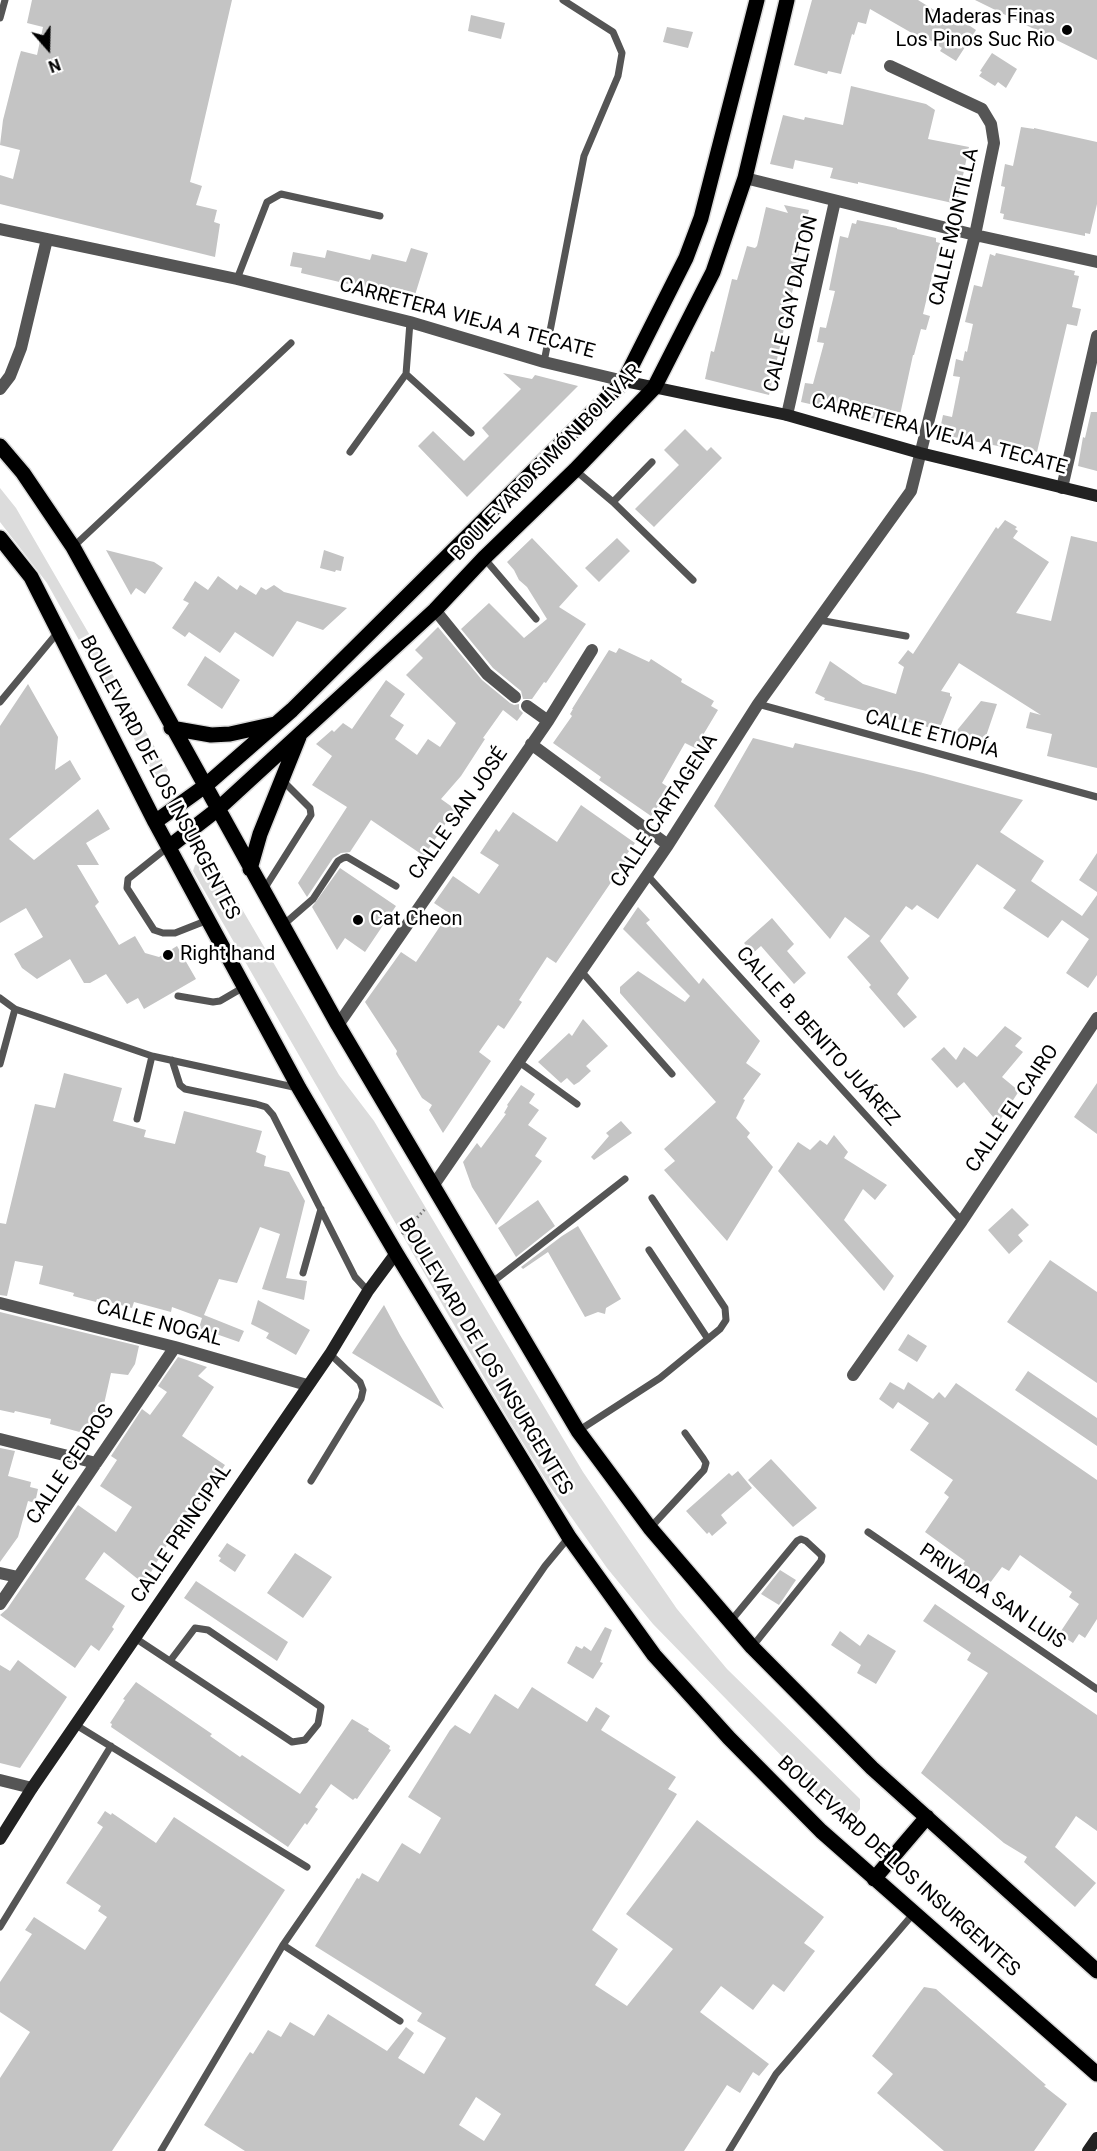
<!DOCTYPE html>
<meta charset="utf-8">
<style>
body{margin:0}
#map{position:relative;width:1097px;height:2151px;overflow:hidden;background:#fff;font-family:Roboto,sans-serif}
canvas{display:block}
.north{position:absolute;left:18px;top:18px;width:60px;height:60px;-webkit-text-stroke:4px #fff;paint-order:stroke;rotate:160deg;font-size:16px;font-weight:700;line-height:24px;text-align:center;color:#000}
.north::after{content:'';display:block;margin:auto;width:21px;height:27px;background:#000;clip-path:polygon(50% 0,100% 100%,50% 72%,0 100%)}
</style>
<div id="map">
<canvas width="1097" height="2151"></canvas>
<div class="north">N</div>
</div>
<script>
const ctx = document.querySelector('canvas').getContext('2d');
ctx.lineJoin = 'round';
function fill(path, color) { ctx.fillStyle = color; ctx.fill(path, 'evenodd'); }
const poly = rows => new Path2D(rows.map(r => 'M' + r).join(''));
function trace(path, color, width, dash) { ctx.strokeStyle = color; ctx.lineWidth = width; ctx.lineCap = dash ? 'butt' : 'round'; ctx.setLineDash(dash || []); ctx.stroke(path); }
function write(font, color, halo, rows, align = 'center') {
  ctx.font = font + ' Roboto,sans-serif'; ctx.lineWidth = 5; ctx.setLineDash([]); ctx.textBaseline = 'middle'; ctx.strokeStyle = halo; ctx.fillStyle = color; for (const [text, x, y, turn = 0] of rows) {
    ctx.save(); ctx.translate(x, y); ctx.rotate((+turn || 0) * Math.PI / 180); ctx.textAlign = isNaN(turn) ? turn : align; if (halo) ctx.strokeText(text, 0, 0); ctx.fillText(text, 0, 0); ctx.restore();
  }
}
fill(poly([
 [0,488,16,508,168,770,163,776,155,776,47,583,0,522],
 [201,862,209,862,218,868,339,1075,374,1121,583,1472,626,1535,677,1609,727,1669,860,1799,860,1809,853,1818,847,1818,840,1816,653,1624,607,1568,551,1488,507,1417,193,871,195,865]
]), '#dcdcdc');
fill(poly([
 [32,0,232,0,190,182,202,186,196,205,217,210,214,222,220,224,215,257,0,204,0,175,13,179,20,150,0,145,3,120,18,61,21,51,37,55,43,27,27,23],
 [812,0,918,0,955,23,958,18,976,30,956,61,940,51,942,48,919,33,917,36,870,9,866,24,858,22,854,35,852,34,841,74,828,71,827,74,794,65],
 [975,0,1097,0,1097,60],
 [471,15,505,23,501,39,468,31],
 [667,27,693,32,688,48,663,42],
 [992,53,1017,69,1006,88,998,82,995,86,979,76,982,72,980,71],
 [851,86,926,104,935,110,928,139,969,147,957,204,858,182,858,184,830,178,833,168,795,160,793,169,770,164,783,115,804,120,805,117,843,125],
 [1021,127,1034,129,1034,128,1097,142,1097,204,1090,234,1085,233,1085,236,1003,219,1004,214,1000,213,1005,187,1001,186,1005,164,1013,166],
 [784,205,809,210,797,261,799,262,769,395,705,379,711,351,714,352,732,279,737,280,747,246,755,248,757,246,766,207,788,213],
 [857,220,897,228,897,229,936,238,936,242,940,243,923,314,930,316,926,330,921,329,914,355,913,355,898,424,801,402,805,383,813,384,824,343,817,342,820,327,826,328,835,291,829,290,840,236,848,238,852,223,856,224],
 [411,248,428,253,415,295,393,288,391,294,301,273,302,268,290,266,293,252,325,258,327,250,370,260,372,254,406,262],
 [996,253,1075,271,1074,275,1079,276,1072,307,1081,309,1077,326,1067,324,1037,452,1032,450,1032,453,939,434,943,415,952,417,960,377,953,376,956,359,963,361,965,351,967,352,973,324,965,322,974,285,982,287,990,254,995,256],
 [503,373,532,379,535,375,578,386,467,497,418,446,433,431,464,461,489,436,482,428,521,389],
 [1091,412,1097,412,1097,471,1078,466,1083,437,1085,438],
 [685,429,707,451,711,447,722,458,654,527,635,509,679,465,664,450],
 [1005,520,1017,527,1015,529,1018,531,1013,538,1049,562,1016,613,1051,621,1071,536,1097,542,1097,768,1047,756,1052,734,1026,728,1030,712,1041,715,959,663,941,691,950,693,950,696,952,697,939,730,824,700,825,698,815,693,830,661,863,684,896,694,904,667,898,663,908,650,913,654,996,527,998,529],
 [532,538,578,586,559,607,586,624,546,683,544,682,532,699,523,699,521,691,493,668,461,629,489,603,524,638,547,619,527,587,519,580,514,570,507,562],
 [617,538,630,551,599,582,585,568],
 [106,550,154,562,163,568,145,594,136,588,131,595],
 [324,550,344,557,341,571,336,570,335,572,320,568],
 [218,576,237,590,240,585,256,595,261,587,266,590,274,585,284,592,347,608,323,630,297,621,273,657,235,632,220,653,189,632,185,637,172,628,189,603,183,600,195,581,208,590],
 [438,627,482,680,510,703,514,705,519,704,519,709,523,713,517,721,503,710,483,738,485,739,461,776,441,799,455,809,424,856,371,820,350,852,341,853,333,858,307,897,298,883,347,807,312,785,332,756,316,744,332,730,334,732,343,723,352,729,386,680,405,694,390,716,404,725,395,739,417,755,428,739,440,747,456,723,406,675,423,658,415,650],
 [619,648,649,662,651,659,682,679,681,682,714,701,711,706,718,710,703,735,709,740,701,751,685,743,662,783,674,791,661,809,658,806,651,816,599,780,601,777,553,743,572,716,570,714,573,709,572,709,609,650,616,653],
 [205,656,240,680,222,709,187,685],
 [28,684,58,737,55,770,70,760,81,779,9,839,34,860,98,809,110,829,86,843,99,865,77,865,99,902,95,906,119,945,135,936,145,953,159,957,177,946,196,979,144,1009,138,998,127,1004,106,974,90,983,84,983,70,959,37,979,22,968,14,954,43,937,26,908,0,923,0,726],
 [981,701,997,704,984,742,954,734],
 [753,738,793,748,795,743,923,773,1023,800,1000,832,1044,861,1031,881,1082,916,1097,895,1097,975,1088,988,1066,973,1089,939,1062,920,1048,938,1003,908,1016,890,977,864,938,919,917,905,912,910,906,906,880,941,909,978,897,994,917,1017,904,1028,869,987,871,985,847,957,870,936,845,917,830,939,714,806],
 [581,805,635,843,627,854,629,856,556,963,547,957,519,1000,522,1002,504,1029,498,1025,479,1052,491,1061,443,1133,429,1110,432,1105,422,1098,396,1054,397,1051,365,1002,401,952,416,962,449,913,434,903,453,876,479,894,499,865,480,853,496,829,499,832,513,812,557,842],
 [1097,853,1097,892,1079,880],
 [340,868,396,906,365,952,345,938,337,950,312,907],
 [638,907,650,920,646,923,699,984,703,978,760,1041,746,1063,761,1074,743,1099,745,1100,736,1118,750,1133,747,1137,773,1167,727,1241,664,1170,675,1161,664,1149,716,1102,620,993,620,987,638,971,685,1002,690,996,623,929],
 [772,918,794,944,787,951,806,973,794,984,761,946,753,953,744,943],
 [583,1019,608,1046,586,1066,591,1071,579,1082,574,1085,567,1078,561,1083,538,1062,569,1033,572,1036],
 [1005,1026,1022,1038,1015,1046,1023,1052,1002,1077,1019,1091,998,1123,964,1082,957,1088,931,1059,944,1047,956,1060,964,1047,977,1057],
 [64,1073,122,1088,113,1121,146,1130,144,1137,175,1144,184,1111,262,1131,256,1152,266,1156,264,1166,289,1172,305,1201,286,1278,307,1281,304,1300,262,1289,280,1234,260,1227,237,1283,219,1279,204,1315,244,1331,239,1342,199,1328,202,1318,172,1307,171,1312,134,1302,132,1308,97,1299,96,1302,73,1296,74,1293,39,1284,43,1266,15,1261,7,1296,0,1295,0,1223,6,1224,35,1104,55,1108],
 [1097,1083,1097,1134,1074,1117],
 [521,1085,535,1094,529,1103,539,1110,528,1125,547,1138,535,1156,542,1161,496,1225,472,1187,463,1162,477,1143,481,1148,506,1114,504,1113,508,1106,507,1105],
 [621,1121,632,1133,594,1160,591,1157,609,1136,606,1133],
 [834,1135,848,1152,844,1158,887,1185,875,1200,863,1189,844,1220,894,1276,884,1291,778,1171,798,1142,810,1150,820,1140,827,1145],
 [538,1200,555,1226,516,1257,498,1228],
 [1012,1208,1029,1225,1018,1235,1023,1241,1009,1254,988,1230],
 [578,1226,621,1299,606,1308,605,1314,598,1312,585,1317,548,1252,523,1269,521,1267,562,1236],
 [1050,1260,1097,1292,1097,1383,1007,1322],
 [258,1300,310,1330,296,1355,266,1338,269,1333,251,1324],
 [384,1305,400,1335,444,1409,352,1353],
 [0,1312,139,1346,135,1364,128,1375,111,1373,102,1413,93,1412,87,1434,50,1424,51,1419,15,1411,14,1413,0,1410],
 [908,1334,927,1346,917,1362,898,1350],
 [178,1357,207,1367,198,1376,214,1387,182,1436,225,1465,177,1535,174,1533,144,1584,104,1552,85,1579,125,1606,112,1627,114,1629,99,1651,91,1645,75,1668,0,1615,7,1609,38,1564,78,1505,116,1532,132,1507,100,1486,117,1460,111,1456,142,1409,150,1415,167,1392,158,1386],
 [1028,1371,1097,1418,1097,1446,1015,1390],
 [890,1382,904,1390,908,1382,933,1399,939,1392,945,1398,956,1383,1097,1480,1097,1619,1085,1638,1079,1634,1073,1643,1059,1634,1079,1604,1069,1597,1072,1592,1020,1555,1009,1571,1002,1567,987,1587,960,1568,965,1561,925,1532,949,1497,944,1493,953,1480,910,1450,929,1423,898,1402,893,1409,879,1399],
 [0,1448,15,1451,8,1476,31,1482,30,1487,38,1489,35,1503,28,1501,18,1537,0,1562],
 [771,1459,817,1508,793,1527,748,1480],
 [738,1471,752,1488,721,1515,727,1523,712,1536,709,1532,707,1534,686,1511,729,1473,732,1476],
 [227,1543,246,1555,235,1572,219,1561,221,1558,218,1556],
 [295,1553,332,1577,303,1618,267,1593],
 [780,1570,796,1580,779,1605,761,1594],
 [196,1581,288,1642,277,1661,184,1598],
 [935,1604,1097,1715,1097,1831,1076,1816,1055,1847,1096,1883,1075,1907,1024,1862,1027,1857,1004,1843,921,1773,988,1673,967,1660,971,1653,923,1621],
 [605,1627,612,1630,600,1662,603,1663,593,1679,567,1663,576,1646,582,1649,584,1646,591,1651],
 [840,1631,860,1646,868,1634,896,1651,876,1684,857,1673,861,1665,831,1645],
 [18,1660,67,1697,20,1768,0,1763,0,1665,10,1671],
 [136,1682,212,1734,210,1736,240,1757,242,1755,300,1794,352,1719,369,1729,368,1731,390,1746,389,1749,391,1750,357,1799,355,1798,353,1800,331,1784,315,1807,318,1809,307,1825,305,1823,288,1847,111,1727,112,1724,110,1723,125,1700,123,1699],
 [532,1687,587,1722,596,1707,610,1716,601,1730,676,1777,668,1789,677,1794,592,1930,618,1949,595,1985,627,2006,673,1949,626,1914,697,1820,824,1917,804,1943,815,1951,784,1992,773,1984,753,2010,721,1986,700,2012,769,2064,759,2076,753,2072,740,2093,727,2085,684,2151,245,2151,204,2125,246,2058,250,2052,253,2054,268,2030,281,2037,290,2022,314,2036,328,2014,387,2051,406,2027,414,2033,398,2058,424,2074,446,2038,417,2021,422,2013,315,1946,357,1878,359,1879,362,1873,378,1882,402,1843,420,1854,441,1818,408,1797,450,1730,455,1725,470,1734,495,1694,518,1709],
 [476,2097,501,2114,484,2141,459,2125],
 [105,1811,111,1815,112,1813,156,1843,174,1817,285,1890,112,2151,0,2151,0,2078,30,2032,0,2012,0,1982,32,1934,25,1930,34,1917,85,1950,107,1917,98,1911,101,1906,66,1883,103,1827,97,1823],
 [924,1987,936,1989,1046,2085,1044,2086,1067,2104,1034,2151,944,2151,877,2093,893,2074,872,2056]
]), '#c4c4c4');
const primary = poly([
 [0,446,23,473,73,547,338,1025,578,1431,650,1528,752,1647,872,1768,1097,1971],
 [0,538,31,577,155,822,299,1088,396,1253,569,1537,654,1655,729,1738,821,1831,1097,2074],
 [171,728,211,735,230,734,275,724],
 [155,822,205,786,292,710,624,381,686,258,701,218,757,0],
 [169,847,218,809,435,610,484,558,575,470,654,388,713,272,745,178,787,0],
 [250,869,260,834,299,737],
 [874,1879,927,1817]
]);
trace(primary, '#dbdbdb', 18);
trace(poly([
 [402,1234,426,1208]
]), '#777', 3, [1.5, 3]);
trace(poly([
 [0,18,5,0],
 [237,279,267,202,281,194,380,216],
 [410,322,406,374,471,433],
 [544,362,584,156,618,76,622,53,613,32,563,0],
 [350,452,406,374],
 [575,470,613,502,652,462],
 [613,502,693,580],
 [73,547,291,343],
 [484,558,536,619],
 [819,620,906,636],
 [0,702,58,632],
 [758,704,1097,797],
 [168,847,128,879,127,888,154,930,163,933,175,933,208,920],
 [647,875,962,1221],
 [263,891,311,815,310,808,283,781],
 [282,926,313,899,338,861,343,858,347,857,396,886],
 [581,971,672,1074],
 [178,996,213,1002,220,1001,244,987],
 [0,998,15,1009,152,1056,298,1088],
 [172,1060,180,1085,185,1089,256,1104,266,1107,273,1115,355,1277,368,1291],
 [519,1062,577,1104],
 [0,1064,15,1009],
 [137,1119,152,1056],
 [649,1250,708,1339],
 [303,1273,321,1209],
 [490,1284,625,1179],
 [578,1431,660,1378,720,1329,726,1320,725,1308,652,1198],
 [311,1481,361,1399,363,1390,360,1382,330,1354],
 [650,1528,704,1470,706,1463,703,1458,685,1433],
 [868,1532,1097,1689],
 [730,1622,797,1541,801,1539,806,1541,819,1553,822,1556,821,1561,752,1647],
 [135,1638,292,1742,305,1740,318,1724,321,1707,208,1630,195,1628,170,1661],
 [76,1725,307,1867],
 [0,1927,111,1746],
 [283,1945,400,2021],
 [161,2151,283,1945,545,1566,569,1537],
 [729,2151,776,2074,914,1913]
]), '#555', 7);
trace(poly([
 [745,178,975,235,1097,262],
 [0,229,237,279,410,322,544,362,624,381],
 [0,389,10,376,21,348,47,239],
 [787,415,835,201],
 [1062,488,1097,336],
 [435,610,487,674,515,697],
 [527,706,548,721],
 [531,744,668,845],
 [338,1025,548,721,592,650],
 [433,1186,668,845,758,704,911,491,975,235,994,143,991,124,982,109,890,66],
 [0,1303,175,1347,307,1385],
 [853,1375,962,1221,1097,1018],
 [0,1439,96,1463],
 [0,1573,18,1577],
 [0,1604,175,1347],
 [0,1780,32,1788]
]), '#555', 12);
trace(poly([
 [624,381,787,415,920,453,1097,496],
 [0,1839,32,1788,330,1354,368,1291,396,1253],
 [1088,2151,1097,2138]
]), '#222', 12);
trace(primary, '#000', 15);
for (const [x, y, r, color] of [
 [1067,30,6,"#000"],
 [358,920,6,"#000"],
 [168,955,6,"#000"]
]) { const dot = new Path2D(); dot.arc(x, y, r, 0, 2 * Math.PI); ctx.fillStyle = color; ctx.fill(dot); trace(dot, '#fff', 2); }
write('20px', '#000', '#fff', [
 ["Maderas Finas",1055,18,"right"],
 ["Los Pinos Suc Rio",1055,41,"right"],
 ["Cat Cheon",370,920],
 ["Right hand",180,955]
], 'left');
write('20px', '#000', '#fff', [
 ["CALLE MONTILLA",955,227,-77],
 ["CALLE GAY DALTON",792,304,-77],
 ["CARRETERA VIEJA A TECATE",467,319,15],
 ["CARRETERA VIEJA A TECATE",939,435,15],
 ["BOULEVARD SIMÓN BOLÍVAR",547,463,-46],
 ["CALLE ETIOPÍA",932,735,15],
 ["BOULEVARD DE LOS INSURGENTES",159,778,62],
 ["CALLE CARTAGENA",665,811,-57],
 ["CALLE SAN JOSÉ",459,814,-55],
 ["CALLE B. BENITO JUÁREZ",817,1037,48],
 ["CALLE EL CAIRO",1013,1109,-56],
 ["CALLE NOGAL",159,1324,15],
 ["BOULEVARD DE LOS INSURGENTES",485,1357,59],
 ["CALLE CEDROS",71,1465,-56],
 ["CALLE PRINCIPAL",182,1534,-56],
 ["PRIVADA SAN LUIS",992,1597,34],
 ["BOULEVARD DE LOS INSURGENTES",898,1867,42]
]);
</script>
